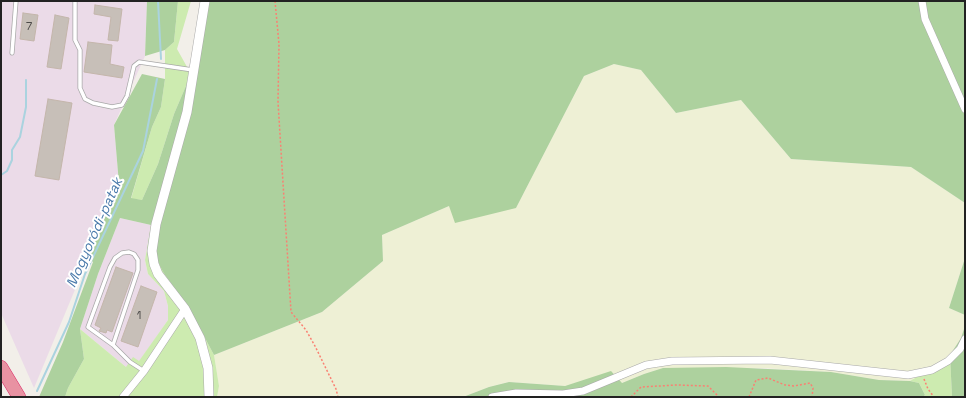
<!DOCTYPE html>
<meta charset="utf-8">
<style>
body{margin:0}
#map{position:relative;width:966px;height:398px;overflow:hidden;background:#f2efe9;font-family:"Space Grotesk",sans-serif}
canvas{display:block}
.frame{position:absolute;inset:0;border:2px solid #222;pointer-events:none}
</style>
<div id="map">
<canvas width="966" height="398"></canvas>
<div class="frame"></div>
</div>
<script>
const ctx = document.querySelector('canvas').getContext('2d');
ctx.lineJoin = 'round';
function fill(path, color) { ctx.fillStyle = color; ctx.fill(path, 'evenodd'); }
const poly = rows => new Path2D(rows.map(r => 'M' + r).join(''));
function trace(path, color, width, dash) { ctx.strokeStyle = color; ctx.lineWidth = width; ctx.lineCap = dash ? 'butt' : 'round'; ctx.setLineDash(dash || []); ctx.stroke(path); }
function write(font, color, halo, rows, align = 'center') {
  ctx.font = font + ' "Space Grotesk",sans-serif'; ctx.lineWidth = 4; ctx.setLineDash([]); ctx.textBaseline = 'middle'; ctx.strokeStyle = halo; ctx.fillStyle = color; for (const [text, x, y, turn = 0] of rows) {
    ctx.save(); ctx.translate(x, y); ctx.rotate((+turn || 0) * Math.PI / 180); ctx.textAlign = isNaN(turn) ? turn : align; if (halo) ctx.strokeText(text, 0, 0); ctx.fillText(text, 0, 0); ctx.restore();
  }
}
fill(poly([
 [1,1,147,1,145,56,114,125,119,184,34,388,1,313],
 [120,218,151,225,145,260,148,274,164,291,168,306,168,320,139,362,126,367,80,329,98,274]
]), '#ebdbe8');
fill(poly([
 [614,64,641,70,676,113,741,100,791,159,911,167,965,203,965,258,949,308,965,315,965,326,961,338,950,355,932,368,910,381,879,380,831,372,763,368,663,368,644,374,622,383,584,381,565,386,509,382,489,387,463,397,217,397,219,386,214,355,322,312,383,261,382,235,449,206,516,208,584,76]
]), '#eef0d5');
fill(poly([
 [178,1,191,1,177,49,191,74,174,114,158,164,142,200,131,199,152,127,161,107,165,79,165,50,174,42],
 [151,225,165,275,190,310,214,355,219,386,217,397,65,397,68,388,84,359,80,329,126,367,133,357,139,361,168,320,168,306,164,291,148,274,145,260],
 [950,355,952,397,923,397,925,395,919,383,910,381,932,368]
]), '#cdebb0');
fill(poly([
 [147,1,178,1,174,42,165,50,145,56],
 [209,1,965,1,965,203,911,167,791,159,741,100,676,113,641,70,614,64,584,76,516,208,455,223,449,206,382,235,383,261,322,312,214,355,190,310,165,275,158,262,151,225,120,218,98,274,80,329,84,359,68,388,65,397,39,397,63,342,93,262,88,258,119,184,114,125,142,74,165,79,161,107,152,127,131,198,142,200,158,164,174,114,191,74],
 [965,258,965,315,949,308],
 [965,326,965,397,952,397,950,355,961,338],
 [726,367,831,372,879,380,910,381,919,383,925,395,923,397,463,397,489,387,509,382,565,386,611,371,622,383,644,374,663,368]
]), '#add19e');
trace(poly([
 [158,1,161,59],
 [1,175,7,171,12,160,12,150,20,137,26,107,26,80],
 [37,391,69,322,85,274,143,151,157,79]
]), '#aad3df', 2);
const building = poly([
 [95,5,122,9,118,41,108,40,111,17,94,14,95,5],
 [23,13,38,15,34,41,20,39,23,13],
 [55,15,69,18,61,69,47,67,55,15],
 [88,42,112,45,110,64,124,67,122,78,84,72,88,42],
 [48,99,72,103,59,180,35,176,48,99],
 [116,267,133,273,112,332,107,330,106,333,99,331,101,328,95,325,116,267],
 [141,286,157,292,138,347,121,341,141,286]
]);
fill(building, '#c7bfb8');
trace(building, '#c4b6ab', 1);
const service = poly([
 [75,1,75,40,80,50,80,88,85,99,93,103,112,107,122,105,127,96,134,66,139,62,193,70],
 [12,53,16,1],
 [113,345,88,327,110,267,115,258,122,253,129,252,134,254,138,260,138,270,113,345,130,362,144,371]
]);
const minor = poly([
 [922,1,925,19,965,109],
 [123,397,144,371,185,309],
 [492,397,516,393,563,394,583,391,646,365,672,361,770,360,908,375,932,370,948,361,960,349,965,339]
]);
const tertiary = poly([
 [205,1,187,112,156,224,152,251,154,264,158,274,185,309,200,338,208,368,209,397]
]);
const motorway = poly([
 [1,367,19,397]
]);
trace(service, '#a9a9a9', 5);
trace(minor, '#a9a9a9', 8);
trace(tertiary, '#a9a9a9', 10);
trace(motorway, '#dc2a67', 14);
trace(poly([
 [275,1,279,44,278,102,291,312,306,330,315,346,336,389,338,397],
 [924,379,928,389,934,397],
 [631,397,641,387,677,385,708,386,719,397],
 [749,397,756,380,768,378,785,385,794,386,810,383,813,388,812,397]
]), '#fa8072', 1.5, [2, 2]);
trace(service, '#fff', 3.5);
trace(minor, '#fff', 7);
trace(tertiary, '#fff', 9);
trace(motorway, '#e892a2', 13);
write('11px', '#4b4948', null, [
 ["7",29,27],
 ["1",139,316]
]);
write('italic 14px', '#4a7aab', '#fff', [
 ["Mogyoródi-patak",95,233,-66]
]);
</script>
